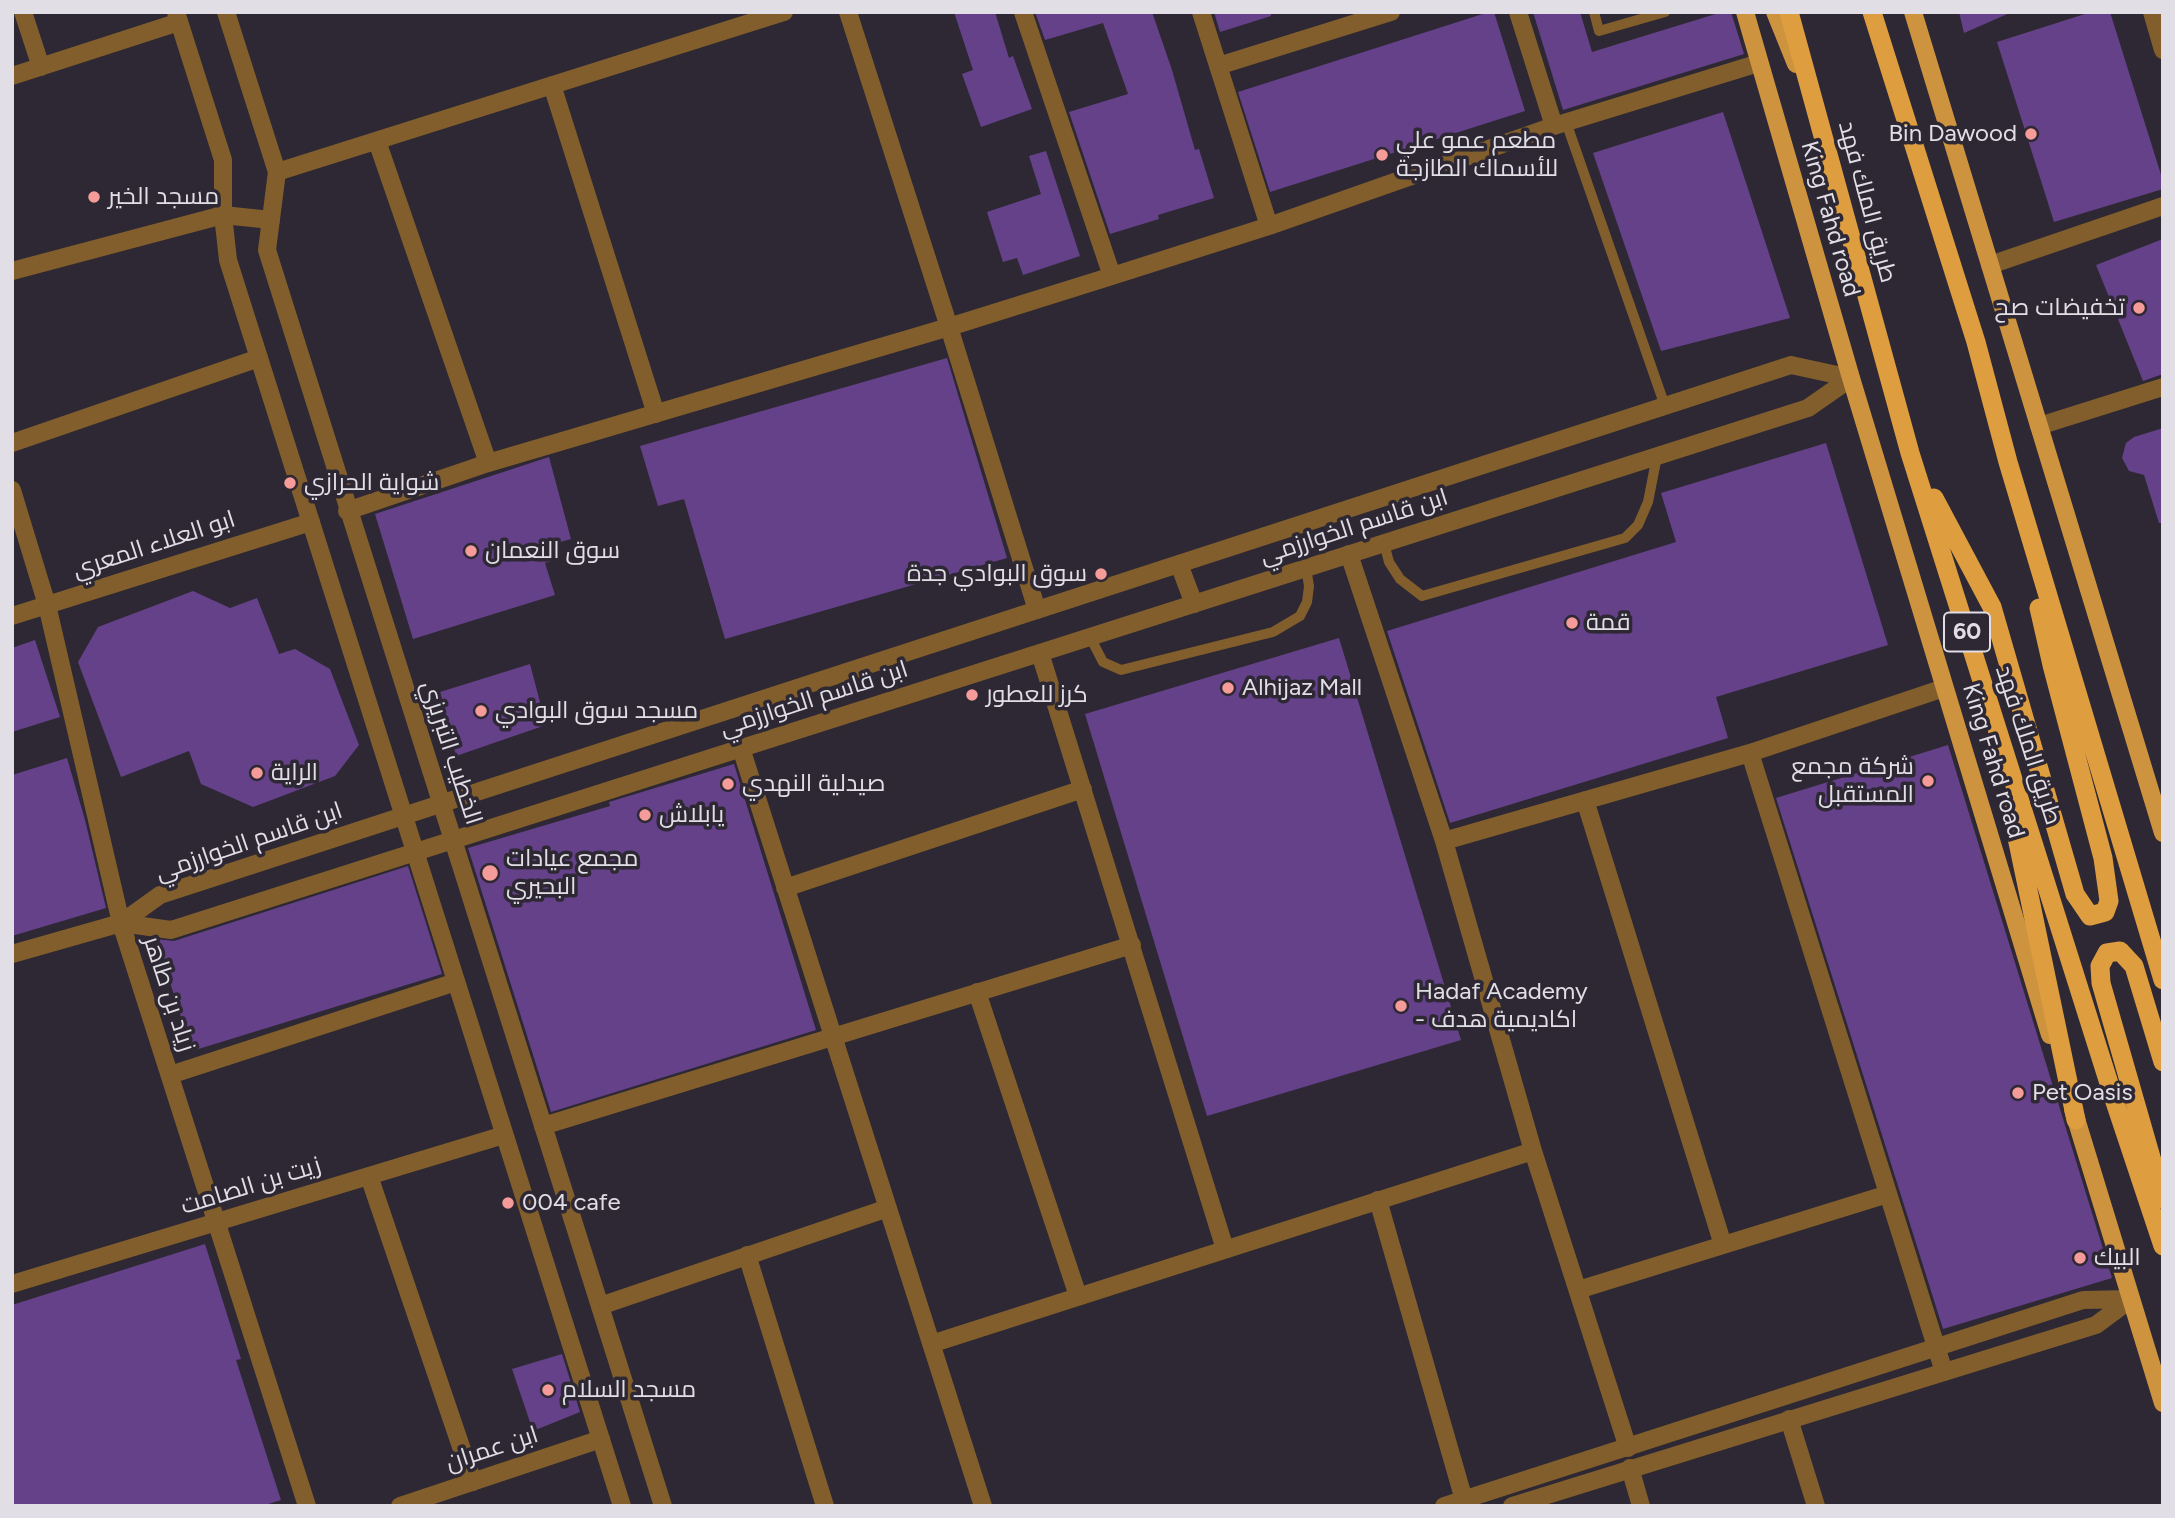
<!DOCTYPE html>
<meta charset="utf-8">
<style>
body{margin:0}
#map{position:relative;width:2175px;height:1518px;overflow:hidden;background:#2d2833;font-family:Figtree,sans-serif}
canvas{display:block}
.frame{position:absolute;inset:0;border:14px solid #e1dee6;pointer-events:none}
</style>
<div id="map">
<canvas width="2175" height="1518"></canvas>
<div class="frame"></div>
</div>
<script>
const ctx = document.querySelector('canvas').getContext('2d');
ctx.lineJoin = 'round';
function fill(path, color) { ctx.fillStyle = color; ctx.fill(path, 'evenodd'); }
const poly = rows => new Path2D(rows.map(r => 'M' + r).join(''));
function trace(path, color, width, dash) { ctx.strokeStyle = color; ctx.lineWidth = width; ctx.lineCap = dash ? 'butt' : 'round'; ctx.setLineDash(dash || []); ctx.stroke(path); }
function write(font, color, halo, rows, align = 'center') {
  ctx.font = font + ' Figtree,Cairo,sans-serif'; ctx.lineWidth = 7; ctx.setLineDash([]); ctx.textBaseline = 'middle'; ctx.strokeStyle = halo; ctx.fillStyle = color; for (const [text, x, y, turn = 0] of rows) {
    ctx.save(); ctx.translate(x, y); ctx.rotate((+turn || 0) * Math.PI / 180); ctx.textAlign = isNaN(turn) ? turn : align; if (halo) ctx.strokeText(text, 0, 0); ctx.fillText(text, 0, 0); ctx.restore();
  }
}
fill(poly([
 [954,12,995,12,1009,58,1013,56,1032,109,981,127,962,74,973,70],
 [1035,12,1152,12,1172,70,1195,150,1199,149,1214,198,1158,215,1159,219,1110,234,1069,112,1128,94,1103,23,1045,40],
 [1214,12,1271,12,1271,16,1220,32],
 [1489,12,1494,12,1525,111,1270,192,1238,92],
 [1533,12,1580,12,1592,52,1722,12,1731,12,1744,54,1563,110],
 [1959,12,2012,12,1964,33],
 [2091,12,2110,12,2163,181,2163,189,2054,222,1997,42],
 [1723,112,1790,318,1661,351,1593,153],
 [1046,151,1080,256,1023,275,1017,258,1003,262,987,212,1041,194,1029,156],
 [2163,239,2163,374,2143,381,2096,265],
 [947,358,1007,558,725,639,684,499,658,506,640,446],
 [2163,428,2163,523,2159,523,2144,475,2129,471,2122,458,2126,443,2134,437],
 [1826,443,1888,645,1716,697,1728,738,1450,823,1387,631,1676,542,1661,493],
 [549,457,571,539,554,544,559,559,545,563,555,595,413,639,375,514],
 [193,591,230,608,257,598,279,654,295,649,330,669,359,745,335,776,253,807,201,784,189,751,121,777,78,662,98,627],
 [1339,638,1461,1040,1207,1116,1085,714],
 [35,640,60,717,12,732,12,648],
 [530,664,546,725,456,756,440,692],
 [1948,745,2112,1278,1943,1329,1776,798],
 [67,758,85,820,106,908,12,936,12,775],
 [734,764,816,1030,551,1112,468,848,610,806,609,802],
 [408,866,442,974,192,1051,156,939,174,941],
 [205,1244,241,1359,236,1360,281,1500,262,1506,12,1506,12,1305],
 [562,1354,580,1412,533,1431,512,1369]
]), '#65418a');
trace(poly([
 [1594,12,1599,31,1665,12],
 [1566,122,1665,406],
 [1384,543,1389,562,1400,579,1422,596,1625,538,1638,525,1648,502,1657,456],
 [1090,637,1103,662,1121,670,1273,632,1300,616,1307,602,1309,586,1306,568]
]), '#815e2c', 10);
trace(poly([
 [23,12,41,67],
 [848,12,949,327,1037,610],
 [1023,12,1112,276],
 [1201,12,1269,226],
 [1518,12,1554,126],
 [2152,12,2163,50],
 [1218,66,1391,12],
 [12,76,179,22],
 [552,85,656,414],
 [377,141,488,463],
 [277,172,784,12],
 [1990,265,2163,206],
 [12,271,223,215,271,220],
 [2039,426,2163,387],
 [12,443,259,358],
 [12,490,47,605,121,923,307,1506],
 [347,511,488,463,949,327,1112,276,1269,226,1554,126,1759,63],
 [1349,554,1444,841,1533,1151,1628,1448],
 [12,616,311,522],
 [1040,653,1225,1249],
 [741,748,983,1506],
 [1750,753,1944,1372],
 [1585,800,1723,1245],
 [1444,841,1750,753,1944,688],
 [785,888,1083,789],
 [12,954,121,923],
 [977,992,1078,1296],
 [170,1075,456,982],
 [543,1126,1132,945],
 [369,1176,473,1482],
 [1378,1200,1464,1500],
 [747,1255,825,1506],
 [12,1284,504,1135],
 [1578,1290,1888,1194],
 [600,1306,888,1208],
 [931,1344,1533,1151],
 [1789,1419,1816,1506],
 [1630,1468,1641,1506],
 [400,1506,601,1439]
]), '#815e2c', 18);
trace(poly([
 [176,12,223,160,223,215,228,260,622,1506],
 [226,12,277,172,267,250,663,1506],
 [1791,365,1851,378,1808,408,171,930,121,923,160,895,1791,365],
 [1179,564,1194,604],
 [1444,1506,2083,1300,2131,1299],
 [1512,1506,2096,1325,2131,1299]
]), '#815e2c', 18);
trace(poly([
 [1745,12,1851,378,2050,1035],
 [1775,12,1796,64],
 [1913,12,2163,833],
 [2073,1109,2163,1403]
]), '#ce933e', 18);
trace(poly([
 [1789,12,1910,453,2113,1096,2163,1246],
 [1872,12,1976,342,2008,462,2163,980],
 [1934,498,1992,607,2075,894,2090,916,2105,912,2109,901,2103,858,2052,665,2039,608],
 [2011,809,2076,1120],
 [2163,1062,2134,966,2120,951,2107,953,2100,966,2101,983,2163,1199]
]), '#de9d3e', 19);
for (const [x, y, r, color] of [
 [2031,134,7,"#f59b99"],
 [1382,155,7,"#f59b99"],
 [94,197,7,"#f59b99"],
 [2139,308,7,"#f59b99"],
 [290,483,7,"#f59b99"],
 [471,551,7,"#f59b99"],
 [1101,574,7,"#f59b99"],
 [1572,623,7,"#f59b99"],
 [1228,688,7,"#f59b99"],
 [972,695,7,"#f59b99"],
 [481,711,7,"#f59b99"],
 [257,773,7,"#f59b99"],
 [1928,781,7,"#f59b99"],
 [728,784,7,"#f59b99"],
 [645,815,7,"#f59b99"],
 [490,873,9,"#f59b99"],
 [1401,1006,7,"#f59b99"],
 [2018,1093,7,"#f59b99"],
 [508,1203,7,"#f59b99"],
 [2080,1258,7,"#f59b99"],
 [548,1390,7,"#f59b99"]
]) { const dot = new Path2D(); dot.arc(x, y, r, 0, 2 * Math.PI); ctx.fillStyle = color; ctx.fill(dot); trace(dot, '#2d2833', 2.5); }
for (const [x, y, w] of [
 [1967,632,46]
]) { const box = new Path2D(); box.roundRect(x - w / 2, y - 19.5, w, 39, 5); ctx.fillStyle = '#2d2833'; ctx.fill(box); trace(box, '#e1dee6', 2); }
write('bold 23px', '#e1dee6', null, [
 ["60",1967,632]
]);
write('24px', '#e1dee6', '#2d2833', [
 ["Bin Dawood",2017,134,"right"],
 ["مطعم عمو علي",1396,141],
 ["للأسماك الطازجة",1396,169],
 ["مسجد الخير",108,197],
 ["تخفيضات صح",2125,308,"right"],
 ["شواية الحرازي",304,483],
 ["سوق النعمان",485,551],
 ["سوق البوادي جدة",1087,574,"right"],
 ["قمة",1586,623],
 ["Alhijaz Mall",1242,688],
 ["كرز للعطور",986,695],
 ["مسجد سوق البوادي",495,711],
 ["شركة مجمع",1914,767,"right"],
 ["المستقبل",1914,795,"right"],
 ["الراية",271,773],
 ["صيدلية النهدي",742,784],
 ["يابلاش",659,815],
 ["مجمع عيادات",506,859],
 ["البحيري",506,887],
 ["Hadaf Academy",1415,992],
 ["- اكاديمية هدف",1415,1020],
 ["Pet Oasis",2032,1093],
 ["004 cafe",522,1203],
 ["البيك",2094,1258],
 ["مسجد السلام",562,1390]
], 'left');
write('24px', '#e1dee6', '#2d2833', [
 ["طريق الملك فهد",1867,202,75],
 ["King Fahd road",1830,219,74],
 ["ابن قاسم الخوارزمي",1354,527,-18],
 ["ابو العلاء المعري",154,545,-18],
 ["ابن قاسم الخوارزمي",814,699,-18],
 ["طريق الملك فهد",2028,745,72],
 ["الخطيب التبريزي",451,753,72],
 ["King Fahd road",1993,761,73],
 ["ابن قاسم الخوارزمي",249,842,-19],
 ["زياد بن طاهر",169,994,72],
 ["زيت بن الصامت",251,1186,-17],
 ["ابن عمران",492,1449,-18]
]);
</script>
